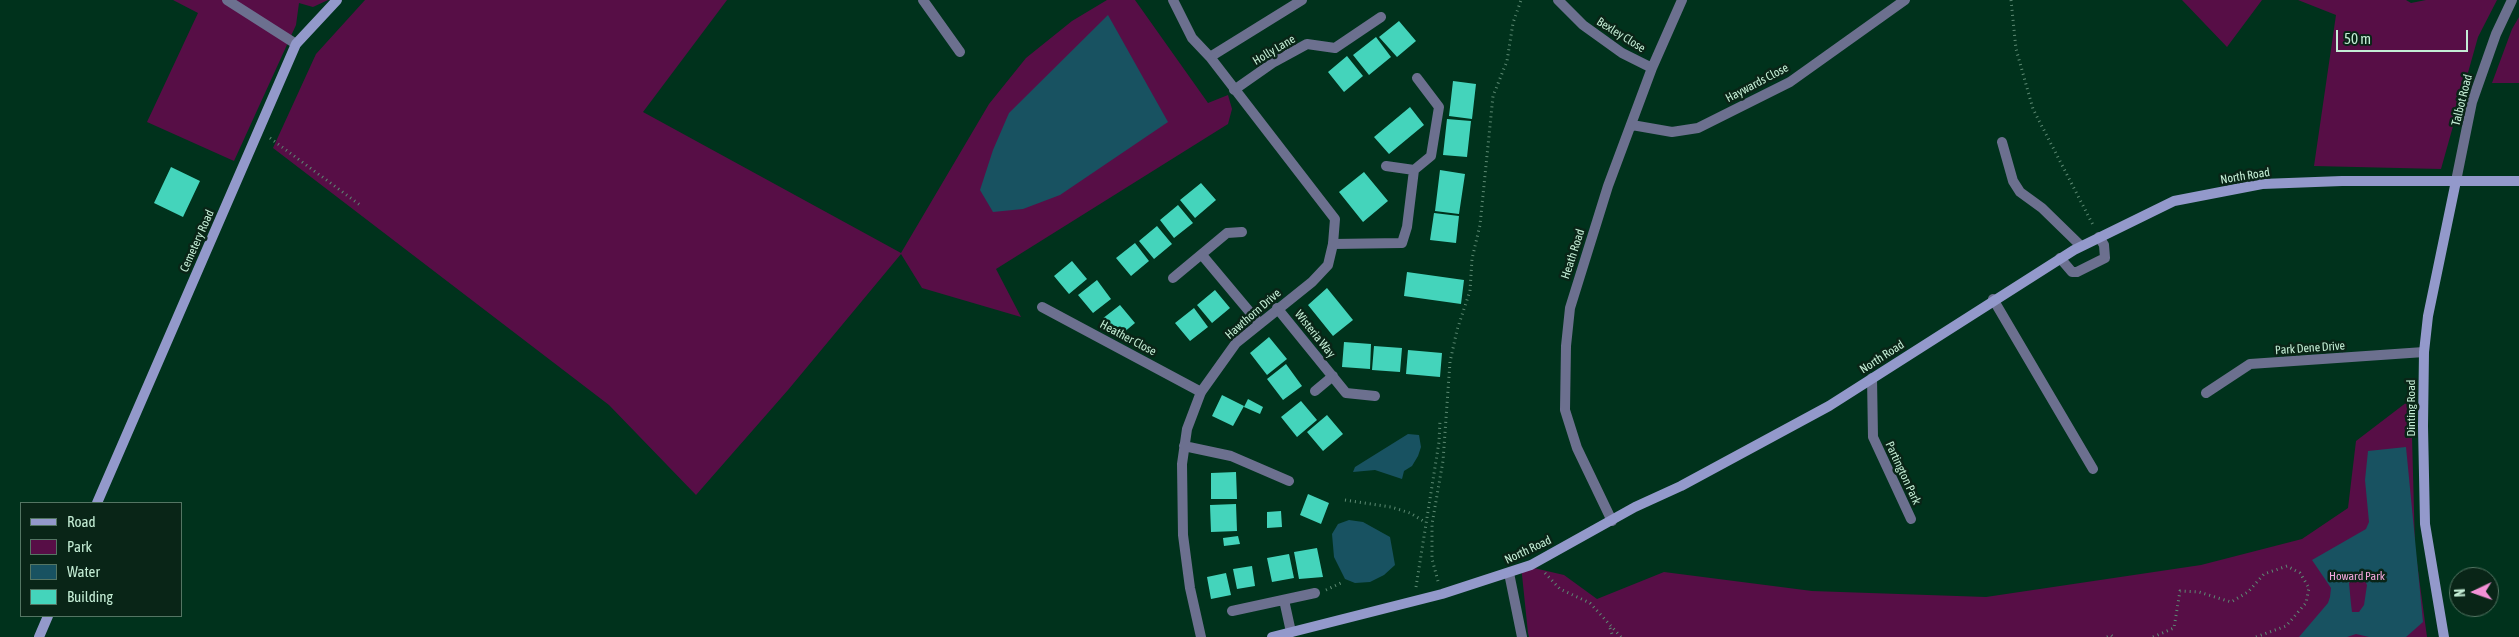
<!DOCTYPE html>
<style>
body{margin:0}
#map{position:relative;width:2519px;height:637px;overflow:hidden;background:#00321c;font-family:"Asap Condensed",sans-serif}
canvas{display:block}
.legend{position:absolute;left:20px;top:502px;width:162px;height:115px;box-sizing:border-box;background:#092517;border:1px solid #547563;margin:0;padding:6px 9px;list-style:none;font-size:15px;color:#c4edd5}
.legend li{display:flex;align-items:center;gap:10px;height:25px}
.legend b{width:25px;border:1px solid #547563}
.north{position:absolute;left:2449px;top:567px;width:50px;height:50px;box-sizing:border-box;background:#092517;border:1px solid #547563;border-radius:50%;rotate:267deg;font-size:14px;font-weight:700;line-height:20px;text-align:center;color:#c4edd5}
.north::after{content:'';display:block;margin:auto;width:18px;height:22px;background:#f391d6;clip-path:polygon(50% 0,100% 100%,50% 72%,0 100%)}
.scale{position:absolute;left:2336px;top:30px;width:132px;height:22px;box-sizing:border-box;border:2px solid #c4edd5;border-top:0;padding-left:6px;font-size:15px;line-height:18px;white-space:nowrap;color:#c4edd5;-webkit-text-stroke:4px #092517;paint-order:stroke}
</style>
<div id="map">
<canvas width="2519" height="637"></canvas>
<ul class="legend">
<li><b style="height:6px;background:#9399cb"></b>Road</li>
<li><b style="height:14px;background:#570e46"></b>Park</li>
<li><b style="height:14px;background:#185261"></b>Water</li>
<li><b style="height:14px;background:#44d4bb"></b>Building</li>
</ul>
<div class="north">N</div>
<div class="scale">50 m</div>
</div>
<script>
const ctx = document.querySelector('canvas').getContext('2d');
ctx.lineJoin = 'round';
function fill(path, color) { ctx.fillStyle = color; ctx.fill(path, 'evenodd'); }
const poly = rows => new Path2D(rows.map(r => 'M' + r).join(''));
function trace(path, color, width, dash) { ctx.strokeStyle = color; ctx.lineWidth = width; ctx.lineCap = dash ? 'butt' : 'round'; ctx.setLineDash(dash || []); ctx.stroke(path); }
function write(font, color, halo, rows, align = 'center') {
  ctx.font = font + ' "Asap Condensed",sans-serif'; ctx.lineWidth = 5; ctx.setLineDash([]); ctx.textBaseline = 'middle'; ctx.strokeStyle = halo; ctx.fillStyle = color; for (const [text, x, y, turn = 0] of rows) {
    ctx.save(); ctx.translate(x, y); ctx.rotate((+turn || 0) * Math.PI / 180); ctx.textAlign = isNaN(turn) ? turn : align; if (halo) ctx.strokeText(text, 0, 0); ctx.fillText(text, 0, 0); ctx.restore();
  }
}
fill(poly([
 [173,0,328,0,313,7,299,3,296,25,234,161,147,122,198,13],
 [365,0,727,0,643,112,901,253,989,104,1026,58,1072,21,1107,0,1135,0,1208,103,1228,95,1232,109,1228,124,996,269,1021,317,922,288,901,254,788,390,696,495,609,405,273,148,316,54],
 [2182,0,2262,0,2227,47],
 [2298,0,2406,0,2411,3,2426,0,2497,0,2478,37,2441,169,2314,166,2336,15],
 [2519,17,2519,83,2492,83,2512,29],
 [2411,399,2415,548,2427,637,1529,637,1528,633,1521,565,1564,575,1597,599,1664,572,1812,591,1986,597,2201,565,2302,539,2348,508,2356,441]
]), '#570e46');
fill(poly([
 [1108,15,1168,122,1060,195,1023,209,993,212,980,190,993,150,1009,113],
 [1408,434,1419,435,1421,447,1418,456,1412,466,1404,471,1402,479,1375,470,1353,472,1355,467],
 [2406,447,2423,622,2406,637,2369,637,2356,634,2347,637,2299,637,2328,603,2330,597,2331,588,2312,560,2366,529,2369,522,2365,480,2368,451],
 [2355,576,2363,577,2367,585,2364,605,2359,612,2352,612,2351,604,2349,583],
 [1349,520,1363,522,1390,537,1395,565,1384,575,1370,582,1355,583,1345,579,1334,557,1332,534,1338,524]
]), '#185261');
fill(poly([
 [1399,21,1416,41,1397,57,1379,37],
 [1376,37,1391,57,1369,75,1353,55],
 [1347,56,1363,76,1344,92,1328,72],
 [1453,81,1476,84,1472,119,1449,116],
 [1410,107,1424,125,1389,154,1374,137],
 [1447,119,1471,121,1467,157,1443,155],
 [171,167,200,181,183,217,154,203],
 [1440,170,1465,174,1459,214,1435,211],
 [1364,172,1388,201,1363,222,1339,192],
 [1201,183,1216,200,1195,218,1180,200],
 [1178,205,1193,223,1174,238,1160,220],
 [1434,213,1459,216,1456,243,1430,240],
 [1157,226,1172,244,1154,259,1139,241],
 [1135,243,1149,261,1131,276,1116,258],
 [1072,261,1087,279,1069,294,1054,276],
 [1407,272,1464,280,1461,304,1404,296],
 [1097,280,1111,299,1093,313,1078,295],
 [1327,288,1353,320,1333,336,1308,305],
 [1215,290,1230,308,1212,323,1197,305],
 [1120,305,1135,323,1117,338,1102,319],
 [1194,308,1208,327,1190,341,1175,323],
 [1269,337,1287,359,1267,375,1250,353],
 [1344,342,1371,344,1370,369,1342,367],
 [1374,346,1402,348,1400,372,1372,370],
 [1408,350,1442,353,1440,377,1406,374],
 [1286,364,1302,386,1283,400,1267,379],
 [1222,395,1244,406,1233,426,1212,416],
 [1248,399,1263,407,1260,414,1244,407],
 [1301,401,1317,420,1297,437,1281,417],
 [1327,415,1343,434,1323,451,1307,432],
 [1236,472,1237,499,1211,499,1211,473],
 [1308,494,1329,503,1321,524,1300,515],
 [1236,504,1237,531,1211,532,1210,505],
 [1281,511,1282,527,1267,528,1267,512],
 [1238,536,1240,544,1224,546,1223,538],
 [1317,548,1323,577,1299,579,1294,552],
 [1289,554,1294,578,1272,582,1267,558],
 [1252,566,1255,586,1237,589,1233,569],
 [1226,573,1231,595,1211,599,1207,577]
]), '#44d4bb');
trace(poly([
 [2011,0,2016,49,2033,109,2093,225],
 [270,138,360,205],
 [1345,500,1391,507,1410,513,1425,522],
 [1545,573,1560,589,1590,603,1621,637],
 [1438,581,1432,559,1432,524,1443,461,1450,362,1457,330,1470,291,1472,259,1480,225,1493,96,1507,61,1513,23,1521,0],
 [1416,587,1439,442,1440,420],
 [1326,590,1343,582],
 [1610,628,1613,637],
 [2107,637,2111,635,2113,637],
 [2153,637,2174,628,2180,591,2199,592,2231,602,2248,592,2264,574,2287,566,2300,573,2309,588,2306,603,2286,626,2256,637]
]), '#5d8b74', 3, [1, 4]);
trace(poly([
 [227,0,296,44],
 [2002,142,2013,181,2020,192,2042,208,2081,246],
 [1386,166,1414,170],
 [1333,244,1402,243,1407,227,1414,170,1431,156,1439,107,1417,78],
 [2060,258,2072,272,2077,272,2105,258,2104,245,2099,237],
 [1993,299,2093,469],
 [1042,307,1201,392]
]), '#6c708f', 10);
trace(poly([
 [923,0,960,52],
 [1173,0,1192,38,1210,57,1335,219,1333,244,1328,265,1312,282,1236,343,1201,392,1187,429,1182,464,1183,535,1190,588,1201,637],
 [1558,0,1583,25,1622,53,1652,68],
 [1210,57,1302,0],
 [1234,90,1274,62,1307,44,1335,48,1381,17],
 [1632,125,1672,132,1698,128,1790,82,1905,0],
 [2456,181,2472,102,2496,34,2512,0],
 [1202,255,1259,323],
 [1173,278,1227,233,1242,232],
 [1277,308,1346,393,1375,396],
 [1872,378,1873,437,1911,519],
 [1315,391,1333,376],
 [2206,393,2250,364,2424,352],
 [1184,446,1231,456,1289,481],
 [1612,521,1577,448,1565,410,1566,346,1570,308,1608,186,1652,68,1682,0],
 [1509,573,1522,637],
 [1284,600,1291,632],
 [1232,611,1315,593]
]), '#6c708f', 10);
trace(poly([
 [97,503,296,44,337,0],
 [39,637,48,616],
 [1272,637,1442,594,1531,565,1635,507,1681,486,1829,406,2074,250,2174,201,2262,184,2342,181,2519,181],
 [2444,637,2425,524,2423,426,2424,352,2428,316,2456,181]
]), '#9399cb', 10);
write('12px', '#c4edd5', '#092517', [
 ["Bexley Close",1621,35,32],
 ["Holly Lane",1274,50,-31],
 ["Haywards Close",1757,83,-28],
 ["Talbot Road",2462,100,-76],
 ["North Road",2245,176,-9],
 ["Cemetery Road",197,241,-66],
 ["Heath Road",1573,254,-72],
 ["Hawthorn Drive",1253,314,-41],
 ["Wisteria Way",1315,334,51],
 ["Heather Close",1128,338,28],
 ["Park Dene Drive",2310,348,-4],
 ["North Road",1882,357,-33],
 ["Dinting Road",2411,408,-90],
 ["Partington Park",1903,473,65],
 ["North Road",1528,550,-25]
]);
write('12px', '#f4a6db', '#092517', [
 ["Howard Park",2357,576]
]);
</script>
